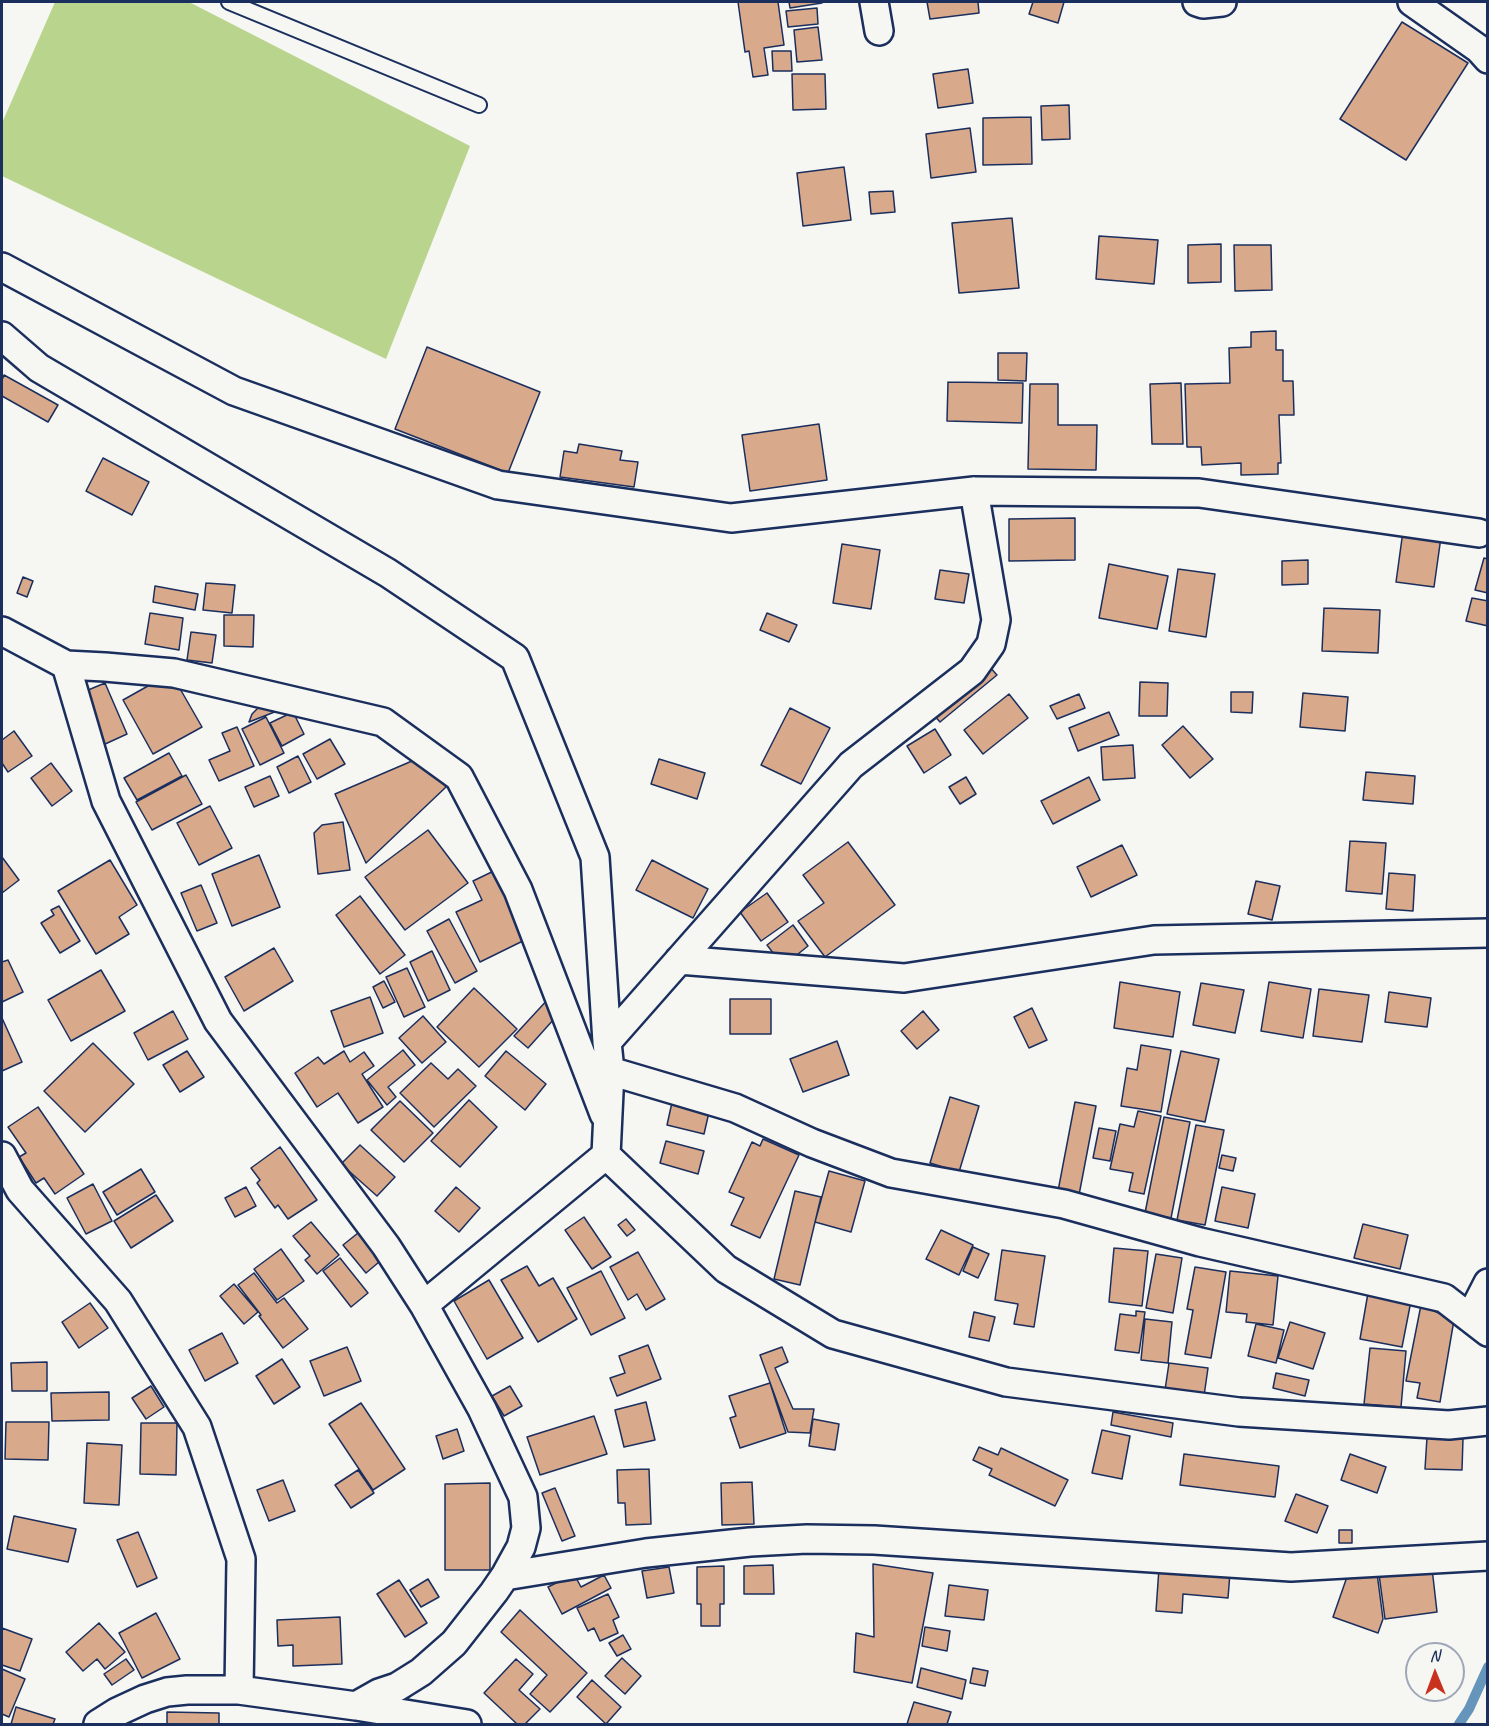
<!DOCTYPE html>
<style>
body{margin:0}
#map{position:relative;width:1489px;height:1726px;overflow:hidden;background:#f6f6f2;font-family:Caveat,sans-serif}
canvas{display:block}
.frame{position:absolute;inset:0;border:3px solid #1b2f5e;pointer-events:none}
.north{position:absolute;left:1405px;top:1642px;width:60px;height:60px;box-sizing:border-box;background:#f6f6f2;border:2px solid #9ea6b7;border-radius:50%;rotate:359deg;font-size:16px;font-weight:700;line-height:24px;text-align:center;color:#1b2f5e}
.north::after{content:'';display:block;margin:auto;width:21px;height:27px;background:#c8321e;clip-path:polygon(50% 0,100% 100%,50% 72%,0 100%)}
</style>
<div id="map">
<canvas width="1489" height="1726"></canvas>
<div class="frame"></div>
<div class="north">N</div>
</div>
<script>
const ctx = document.querySelector('canvas').getContext('2d');
ctx.lineJoin = 'round';
function fill(path, color) { ctx.fillStyle = color; ctx.fill(path, 'evenodd'); }
const poly = rows => new Path2D(rows.map(r => 'M' + r).join(''));
function trace(path, color, width, dash) { ctx.strokeStyle = color; ctx.lineWidth = width; ctx.lineCap = dash ? 'butt' : 'round'; ctx.setLineDash(dash || []); ctx.stroke(path); }
fill(poly([
 [55,2,189,2,470,146,386,359,2,176,2,123]
]), '#b9d58d');
trace(poly([
 [1459,1724,1469,1709,1488,1667]
]), '#6595bb', 10);
const building = poly([
 [738,2,778,2,784,45,764,48,768,75,753,77,749,51,745,52,738,2],
 [789,2,821,2,822,3,790,8,789,2],
 [927,2,978,2,979,13,930,19,927,2],
 [1033,2,1064,2,1058,23,1029,14,1033,2],
 [817,8,818,24,788,27,786,11,817,8],
 [1402,22,1468,63,1406,160,1340,119,1402,22],
 [818,27,822,60,797,62,794,30,818,27],
 [772,51,791,51,792,71,773,71,772,51],
 [968,69,973,103,938,108,933,74,968,69],
 [792,74,825,74,826,109,793,110,792,74],
 [1069,105,1070,139,1042,140,1041,106,1069,105],
 [1031,117,1032,164,983,165,983,118,1031,117],
 [970,128,976,172,931,178,926,134,970,128],
 [844,167,851,220,803,226,797,173,844,167],
 [893,191,895,212,871,214,869,192,893,191],
 [1012,218,1019,288,959,293,952,223,1012,218],
 [1099,236,1158,240,1154,284,1096,279,1099,236],
 [1221,244,1221,282,1188,283,1188,245,1221,244],
 [1234,245,1271,245,1272,290,1235,291,1234,245],
 [1276,331,1276,350,1283,350,1283,381,1293,381,1294,415,1279,415,1281,463,1278,463,1278,474,1241,475,1241,463,1202,465,1201,447,1187,447,1185,384,1230,383,1229,348,1251,347,1251,332,1276,331],
 [427,347,540,392,508,473,395,429,427,347],
 [998,353,1027,353,1026,381,998,380,998,353],
 [4,375,58,405,48,422,2,396,2,380,4,375],
 [948,382,1023,383,1022,423,947,421,948,382],
 [1181,383,1183,444,1152,444,1150,384,1181,383],
 [1030,384,1058,384,1058,425,1097,425,1096,470,1028,469,1030,384],
 [819,424,827,480,750,491,742,435,819,424],
 [579,444,622,451,620,460,638,462,634,487,560,477,564,451,577,453,579,444],
 [103,458,149,482,132,515,86,491,103,458],
 [1075,518,1075,560,1009,561,1009,519,1075,518],
 [1403,531,1441,537,1434,587,1396,582,1403,531],
 [842,544,880,550,871,609,833,603,842,544],
 [1484,558,1488,559,1488,593,1475,590,1484,558],
 [1308,560,1308,584,1282,585,1282,561,1308,560],
 [1109,564,1168,576,1157,629,1099,618,1109,564],
 [1178,569,1215,574,1206,637,1169,631,1178,569],
 [940,570,969,574,964,603,935,599,940,570],
 [23,577,33,581,27,597,17,593,23,577],
 [206,583,235,585,232,613,203,610,206,583],
 [155,586,198,594,195,610,153,602,155,586],
 [1472,598,1488,601,1488,626,1466,621,1472,598],
 [1324,608,1380,610,1378,653,1322,651,1324,608],
 [150,613,183,618,179,650,145,644,150,613],
 [767,613,797,625,789,642,760,630,767,613],
 [224,615,254,615,253,647,224,646,224,615],
 [191,632,216,635,212,663,187,660,191,632],
 [988,665,997,675,940,722,931,712,988,665],
 [171,673,202,727,153,754,123,700,171,673],
 [1140,682,1168,683,1167,716,1139,716,1140,682],
 [105,683,127,734,103,745,81,693,105,683],
 [1231,692,1253,692,1252,713,1231,712,1231,692],
 [1303,693,1348,697,1345,731,1300,727,1303,693],
 [1009,694,1028,718,983,754,964,730,1009,694],
 [1079,694,1085,708,1057,719,1050,706,1079,694],
 [266,707,277,711,249,722,252,714,258,708,266,707],
 [790,708,830,728,801,784,761,765,790,708],
 [293,712,304,734,282,746,270,723,293,712],
 [1109,712,1119,735,1078,751,1069,728,1109,712],
 [266,717,284,753,260,765,242,729,266,717],
 [1183,726,1213,759,1190,778,1162,745,1183,726],
 [237,727,254,766,219,781,209,760,230,751,222,733,237,727],
 [935,729,951,755,924,773,907,746,935,729],
 [14,731,32,756,8,772,2,763,2,740,14,731],
 [330,739,345,764,317,779,303,754,330,739],
 [1133,745,1135,778,1103,780,1101,747,1133,745],
 [169,753,182,776,137,800,124,778,169,753],
 [426,755,446,787,366,863,335,794,426,755],
 [298,756,311,782,289,793,277,767,298,756],
 [659,759,705,773,697,799,651,784,659,759],
 [51,763,72,791,52,806,31,778,51,763],
 [1366,772,1415,776,1413,804,1363,800,1366,772],
 [186,775,202,804,152,830,136,802,186,775],
 [270,776,279,796,254,807,245,787,270,776],
 [966,777,976,794,960,804,949,787,966,777],
 [1089,777,1100,800,1053,824,1041,801,1089,777],
 [210,806,232,848,199,865,177,823,210,806],
 [343,822,350,870,318,874,314,833,322,825,343,822],
 [428,830,468,883,405,930,365,877,428,830],
 [1350,841,1386,843,1382,894,1346,891,1350,841],
 [848,842,895,905,825,957,798,921,824,903,803,875,848,842],
 [1122,845,1137,875,1091,897,1077,867,1122,845],
 [259,855,280,907,232,926,212,874,259,855],
 [2,857,19,880,2,893,2,857],
 [110,860,137,905,119,917,129,934,96,954,58,891,110,860],
 [652,860,708,889,693,918,636,890,652,860],
 [500,868,533,936,480,962,456,912,482,900,473,881,500,868],
 [1389,873,1415,875,1413,911,1386,909,1389,873],
 [1256,881,1280,886,1272,920,1248,914,1256,881],
 [201,885,217,923,197,931,181,893,201,885],
 [767,893,788,922,761,941,740,912,767,893],
 [360,896,405,955,380,974,336,915,360,896],
 [59,906,80,941,60,953,41,923,54,915,51,910,59,906],
 [449,919,477,971,455,983,427,931,449,919],
 [793,925,808,946,783,966,767,945,793,925],
 [274,948,293,981,244,1011,225,977,274,948],
 [432,951,450,990,428,1001,410,962,432,951],
 [8,960,23,992,2,1002,2,962,8,960],
 [407,968,425,1007,404,1017,386,977,407,968],
 [101,970,125,1011,71,1041,48,1000,101,970],
 [384,981,395,1002,383,1008,373,987,384,981],
 [1120,982,1180,992,1173,1037,1114,1028,1120,982],
 [1269,982,1311,989,1303,1038,1261,1031,1269,982],
 [1201,983,1244,990,1235,1033,1193,1025,1201,983],
 [474,988,517,1029,479,1067,437,1027,474,988],
 [1319,989,1369,995,1362,1042,1313,1036,1319,989],
 [1389,992,1431,998,1427,1027,1385,1022,1389,992],
 [370,997,383,1033,344,1047,331,1011,370,997],
 [550,997,563,1009,528,1048,514,1036,550,997],
 [730,999,771,999,771,1034,730,1034,730,999],
 [1032,1008,1047,1040,1029,1048,1014,1017,1032,1008],
 [173,1011,188,1039,148,1060,134,1033,173,1011],
 [923,1011,939,1030,917,1049,901,1031,923,1011],
 [423,1016,446,1042,422,1063,399,1038,423,1016],
 [2,1018,22,1062,2,1071,2,1018],
 [837,1041,849,1075,803,1092,790,1059,837,1041],
 [93,1043,134,1084,85,1132,44,1091,93,1043],
 [1141,1045,1171,1050,1161,1112,1121,1106,1127,1068,1137,1070,1141,1045],
 [403,1050,415,1065,388,1087,396,1097,387,1105,367,1080,403,1050],
 [187,1051,204,1077,180,1092,163,1065,187,1051],
 [344,1051,350,1062,364,1052,374,1066,362,1074,383,1107,358,1123,338,1093,317,1107,295,1073,318,1057,324,1064,344,1051],
 [506,1051,546,1084,525,1110,485,1076,506,1051],
 [1181,1051,1219,1059,1205,1122,1167,1114,1181,1051],
 [431,1063,448,1079,458,1069,476,1086,434,1127,400,1093,431,1063],
 [950,1097,979,1106,959,1172,930,1163,950,1097],
 [673,1098,710,1108,704,1134,667,1125,673,1098],
 [469,1100,497,1127,460,1167,431,1141,469,1100],
 [400,1101,433,1133,404,1162,371,1130,400,1101],
 [1075,1102,1096,1106,1079,1195,1058,1191,1075,1102],
 [38,1107,84,1174,55,1194,44,1178,36,1183,19,1157,26,1153,8,1127,38,1107],
 [1138,1111,1161,1116,1144,1194,1129,1191,1133,1173,1110,1169,1120,1124,1134,1127,1138,1111],
 [1164,1117,1190,1122,1171,1218,1145,1213,1164,1117],
 [1196,1125,1224,1130,1205,1225,1177,1220,1196,1125],
 [1099,1128,1116,1131,1110,1161,1093,1158,1099,1128],
 [763,1139,799,1155,760,1238,731,1225,744,1198,729,1192,752,1142,760,1146,763,1139],
 [666,1141,704,1151,698,1174,660,1163,666,1141],
 [360,1145,395,1177,377,1196,341,1164,360,1145],
 [280,1147,317,1200,288,1219,278,1205,275,1208,257,1183,260,1180,251,1168,280,1147],
 [1222,1155,1236,1158,1233,1171,1219,1168,1222,1155],
 [141,1169,155,1192,117,1215,103,1192,141,1169],
 [829,1171,865,1181,851,1232,815,1222,829,1171],
 [93,1184,112,1221,86,1234,67,1198,93,1184],
 [246,1187,256,1206,235,1217,225,1198,246,1187],
 [456,1187,480,1208,459,1232,435,1211,456,1187],
 [1222,1187,1255,1194,1248,1228,1215,1221,1222,1187],
 [795,1191,821,1197,800,1285,774,1279,795,1191],
 [156,1195,173,1221,131,1248,114,1221,156,1195],
 [584,1217,611,1257,592,1269,565,1230,584,1217],
 [626,1219,635,1230,627,1236,618,1225,626,1219],
 [311,1222,339,1255,317,1274,305,1260,310,1256,293,1236,311,1222],
 [1363,1224,1408,1235,1400,1269,1354,1258,1363,1224],
 [363,1229,385,1257,366,1273,343,1245,363,1229],
 [941,1230,973,1245,959,1275,926,1259,941,1230],
 [973,1247,989,1254,978,1278,963,1271,973,1247],
 [1114,1248,1148,1251,1142,1306,1109,1302,1114,1248],
 [281,1249,304,1281,277,1300,254,1269,281,1249],
 [1002,1250,1045,1256,1034,1327,1014,1324,1018,1304,995,1300,1002,1250],
 [638,1252,665,1299,646,1310,637,1294,628,1300,610,1267,638,1252],
 [1156,1254,1182,1258,1173,1313,1146,1308,1156,1254],
 [340,1258,368,1293,351,1307,323,1271,340,1258],
 [527,1266,539,1286,553,1278,577,1319,538,1342,501,1280,527,1266],
 [1195,1267,1226,1272,1211,1358,1185,1354,1193,1310,1187,1309,1195,1267],
 [601,1271,625,1318,591,1335,567,1288,601,1271],
 [1230,1271,1278,1276,1273,1325,1246,1322,1247,1314,1226,1312,1230,1271],
 [254,1273,277,1303,284,1298,308,1329,283,1348,259,1316,261,1315,238,1285,254,1273],
 [489,1280,523,1338,487,1359,454,1301,489,1280],
 [234,1284,258,1312,244,1324,220,1296,234,1284],
 [1368,1293,1411,1301,1402,1347,1360,1339,1368,1293],
 [90,1303,108,1328,79,1348,62,1322,90,1303],
 [1421,1305,1454,1320,1440,1402,1417,1398,1420,1383,1406,1381,1421,1305],
 [1136,1311,1145,1312,1139,1353,1115,1350,1120,1314,1136,1316,1136,1311],
 [974,1312,995,1317,989,1341,969,1337,974,1312],
 [1145,1319,1172,1322,1168,1363,1141,1360,1145,1319],
 [1290,1322,1325,1333,1313,1369,1278,1358,1290,1322],
 [1256,1324,1284,1330,1276,1363,1248,1356,1256,1324],
 [222,1333,238,1363,205,1381,189,1350,222,1333],
 [648,1345,661,1379,617,1396,610,1378,625,1373,619,1356,648,1345],
 [347,1347,361,1381,324,1396,310,1361,347,1347],
 [782,1347,788,1362,775,1368,793,1409,814,1409,810,1433,788,1432,760,1355,782,1347],
 [1370,1348,1406,1351,1401,1407,1364,1404,1370,1348],
 [282,1359,300,1387,274,1404,256,1376,282,1359],
 [47,1362,47,1391,12,1391,11,1363,47,1362],
 [1169,1363,1208,1368,1204,1396,1165,1390,1169,1363],
 [1276,1373,1309,1380,1305,1396,1273,1388,1276,1373],
 [770,1383,786,1433,740,1448,730,1418,736,1416,729,1396,770,1383],
 [151,1386,164,1407,146,1419,132,1398,151,1386],
 [510,1386,522,1406,504,1416,492,1396,510,1386],
 [109,1392,109,1420,52,1421,51,1393,109,1392],
 [646,1402,655,1440,624,1447,615,1410,646,1402],
 [361,1403,405,1469,373,1490,329,1424,361,1403],
 [1113,1412,1173,1423,1171,1437,1111,1425,1113,1412],
 [594,1416,607,1454,540,1475,527,1437,594,1416],
 [813,1419,839,1424,835,1450,809,1446,813,1419],
 [6,1422,49,1422,48,1460,5,1459,6,1422],
 [141,1423,177,1423,176,1475,140,1474,141,1423],
 [457,1429,464,1451,443,1459,436,1436,457,1429],
 [1102,1430,1130,1436,1122,1479,1092,1473,1102,1430],
 [1427,1437,1463,1439,1462,1470,1425,1469,1427,1437],
 [87,1443,122,1445,119,1505,84,1503,87,1443],
 [979,1447,998,1455,1001,1448,1068,1480,1055,1506,989,1475,992,1469,973,1460,979,1447],
 [1184,1454,1279,1466,1275,1497,1180,1485,1184,1454],
 [1350,1454,1386,1467,1377,1493,1341,1480,1350,1454],
 [649,1469,651,1524,626,1525,625,1503,618,1503,617,1470,649,1469],
 [358,1470,374,1493,351,1508,335,1485,358,1470],
 [283,1480,295,1511,269,1521,257,1490,283,1480],
 [752,1482,754,1524,722,1525,721,1483,752,1482],
 [490,1483,490,1570,445,1570,445,1484,490,1483],
 [555,1488,575,1536,562,1541,542,1493,555,1488],
 [1296,1494,1328,1506,1317,1533,1285,1521,1296,1494],
 [14,1516,76,1529,68,1562,7,1549,14,1516],
 [1339,1530,1352,1530,1352,1543,1339,1543,1339,1530],
 [138,1532,157,1578,137,1587,117,1540,138,1532],
 [873,1564,933,1573,912,1683,854,1672,856,1633,874,1637,873,1564],
 [773,1565,774,1594,744,1594,744,1566,773,1565],
 [724,1566,724,1604,720,1604,720,1626,701,1626,701,1604,697,1604,697,1567,724,1566],
 [669,1567,674,1593,647,1598,642,1571,669,1567],
 [1159,1568,1230,1573,1228,1598,1183,1594,1182,1613,1156,1611,1159,1568],
 [1432,1568,1437,1612,1385,1619,1379,1574,1432,1568],
 [1377,1573,1383,1619,1378,1633,1333,1617,1348,1574,1377,1573],
 [574,1574,581,1587,604,1575,611,1588,562,1614,548,1587,574,1574],
 [428,1579,439,1597,421,1607,410,1590,428,1579],
 [399,1580,427,1623,405,1637,377,1594,399,1580],
 [949,1585,988,1590,984,1620,945,1616,949,1585],
 [608,1594,619,1617,613,1620,618,1633,600,1641,594,1628,588,1631,577,1608,608,1594],
 [520,1610,587,1673,550,1712,530,1694,547,1675,501,1632,520,1610],
 [156,1613,180,1659,142,1678,119,1633,156,1613],
 [340,1617,342,1664,293,1666,293,1645,278,1646,277,1620,340,1617],
 [99,1623,125,1652,105,1669,97,1659,83,1671,66,1652,99,1623],
 [925,1627,950,1631,947,1651,922,1646,925,1627],
 [2,1628,32,1639,20,1671,2,1665,2,1628],
 [623,1635,631,1649,617,1656,609,1643,623,1635],
 [622,1658,641,1676,625,1694,605,1676,622,1658],
 [126,1659,134,1670,112,1685,104,1674,126,1659],
 [516,1659,533,1674,519,1690,540,1709,525,1724,517,1724,484,1693,516,1659],
 [921,1668,966,1680,962,1699,917,1687,921,1668],
 [973,1668,988,1671,985,1686,970,1683,973,1668],
 [2,1669,25,1679,9,1717,2,1714,2,1669],
 [592,1680,621,1707,606,1724,577,1697,592,1680],
 [914,1702,951,1712,947,1724,907,1724,914,1702],
 [16,1707,55,1719,53,1724,11,1724,16,1707],
 [167,1712,219,1713,219,1724,167,1724,167,1712]
]);
fill(building, '#d8a98a');
trace(building, '#1b2f5e', 1.5);
const service = poly([
 [229,2,479,105]
]);
const minor = poly([
 [874,2,879,31],
 [1197,2,1203,4,1222,2],
 [1412,2,1479,49,1488,59],
 [2,267,234,391,498,485,731,518,974,491,1199,493,1479,533],
 [2,336,39,368,388,573,515,658,595,857,607,1042,610,1071,606,1155,424,1305],
 [2,631,66,665,105,667,174,673,383,722,459,777,518,890,604,1114],
 [66,665,106,801,218,1021,386,1246,424,1305,482,1409,523,1497,526,1528,521,1547,505,1576,494,1592,454,1643,421,1672,397,1687,379,1693,356,1706,239,1690,187,1690,167,1692,145,1699,117,1712,98,1724],
 [679,960,904,978,1154,940,1488,933],
 [607,1042,851,765,972,671,991,644,996,620,974,491],
 [610,1071,735,1108,812,1143,891,1173,1064,1204,1200,1242,1444,1298,1488,1332],
 [606,1155,726,1269,833,1334,1006,1382,1239,1412,1449,1425,1488,1421],
 [2,1156,20,1190,118,1301,197,1427,241,1559,239,1690],
 [1470,1318,1488,1283],
 [505,1576,646,1553,750,1542,807,1539,874,1540,1291,1567,1488,1556],
 [356,1706,467,1724]
]);
trace(service, '#1b2f5e', 18);
trace(minor, '#1b2f5e', 32);
trace(service, '#f6f6f2', 14);
trace(minor, '#f6f6f2', 27);
</script>
